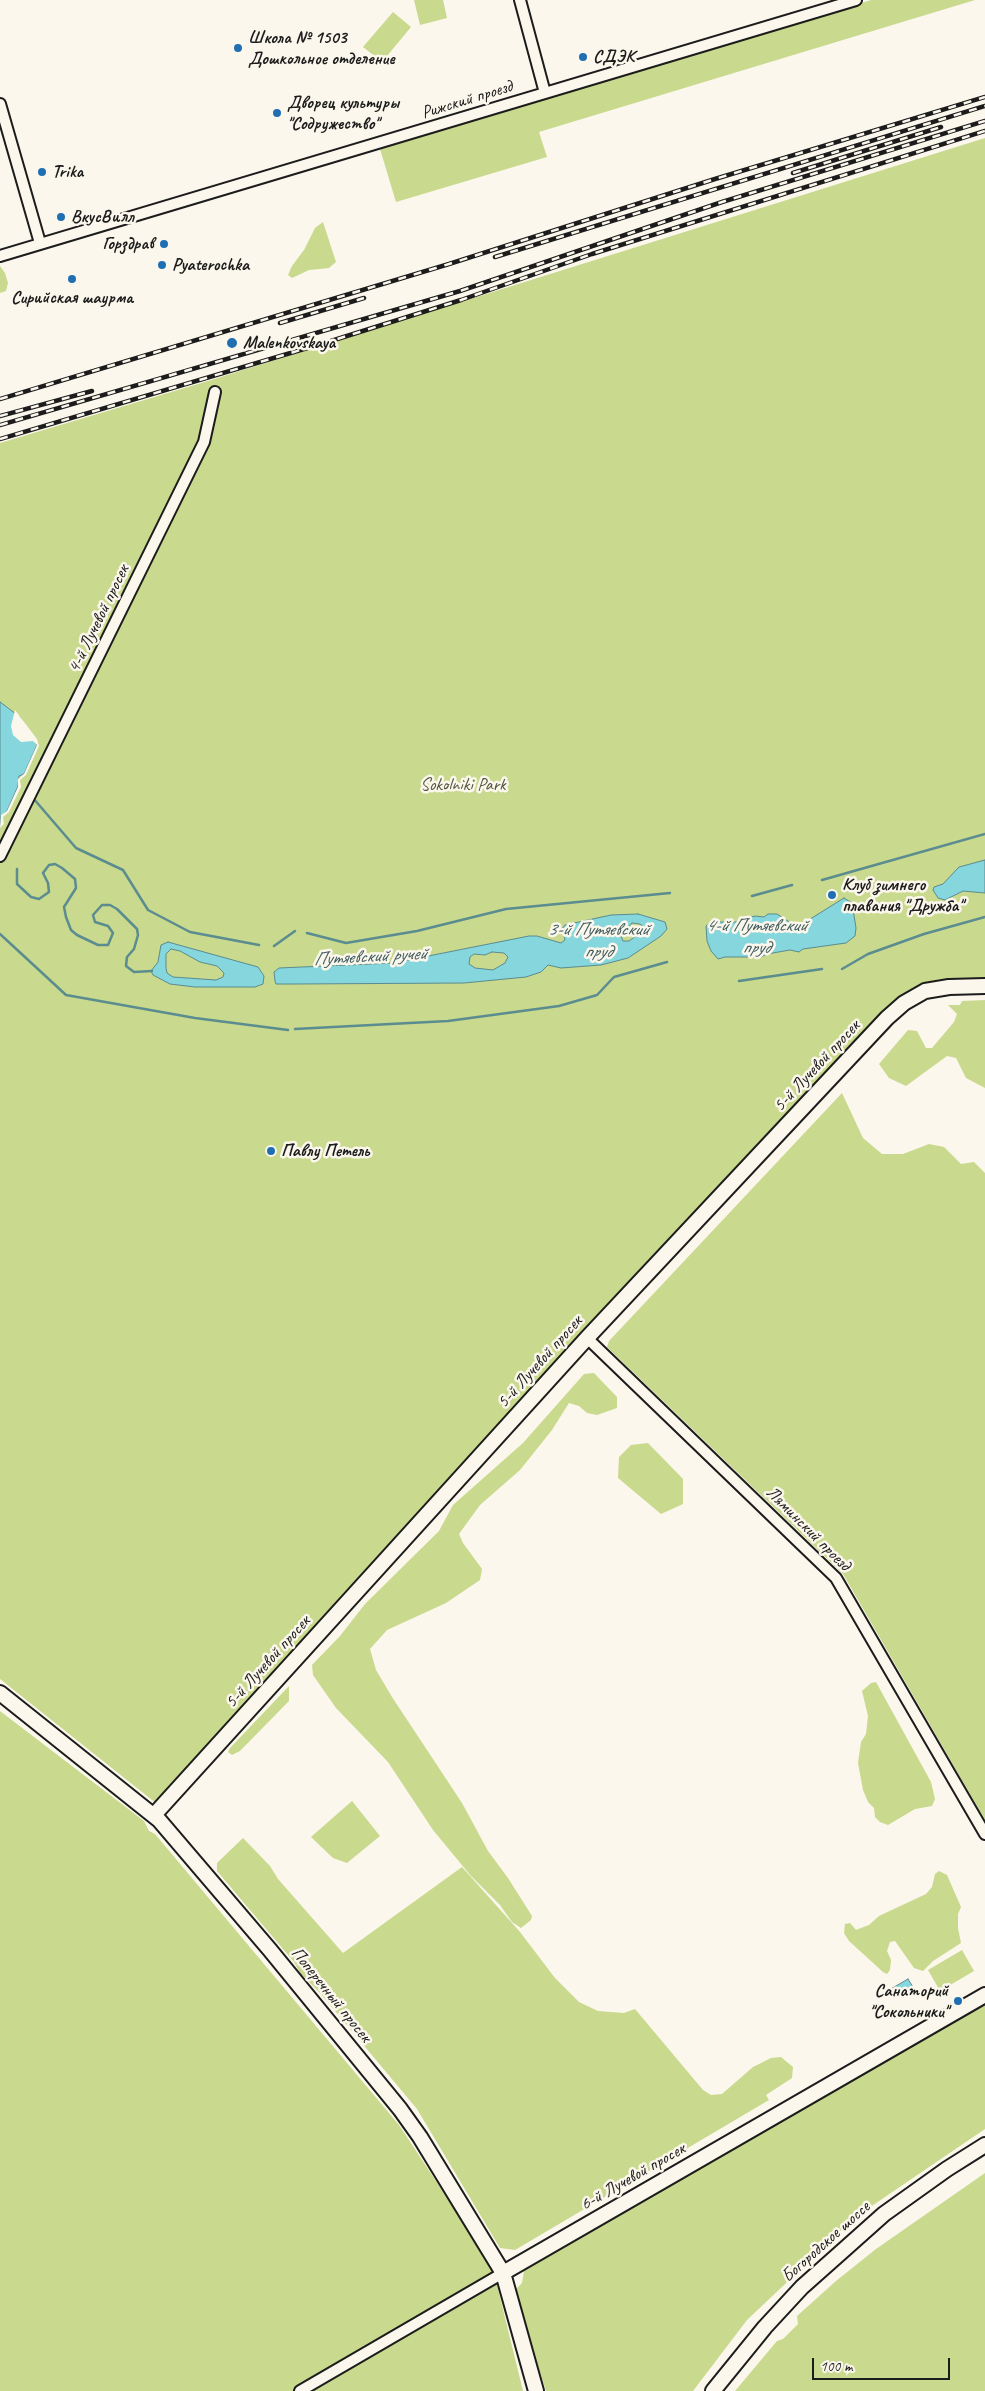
<!DOCTYPE html>
<meta charset="utf-8">
<style>
body{margin:0}
#map{position:relative;width:985px;height:2391px;overflow:hidden;background:#fbf7ec;font-family:Caveat,sans-serif}
canvas{display:block}
.scale{position:absolute;left:812px;top:2358px;width:138px;height:22px;box-sizing:border-box;border:2px solid #1c1c1c;border-top:0;padding-left:6px;font-size:15px;line-height:18px;white-space:nowrap;color:#1c1c1c;-webkit-text-stroke:4px #fbf7ec;paint-order:stroke}
</style>
<div id="map">
<canvas width="985" height="2391"></canvas>
<div class="scale">100 m</div>
</div>
<script>
const ctx = document.querySelector('canvas').getContext('2d');
ctx.lineJoin = 'round';
function fill(path, color) { ctx.fillStyle = color; ctx.fill(path, 'evenodd'); }
const poly = rows => new Path2D(rows.map(r => 'M' + r).join(''));
function trace(path, color, width, dash) { ctx.strokeStyle = color; ctx.lineWidth = width; ctx.lineCap = dash ? 'butt' : 'round'; ctx.setLineDash(dash || []); ctx.stroke(path); }
function write(font, color, halo, rows, align = 'center') {
  ctx.font = font + ' Caveat,sans-serif'; ctx.lineWidth = 5; ctx.setLineDash([]); ctx.textBaseline = 'middle'; ctx.strokeStyle = halo; ctx.fillStyle = color; for (const [text, x, y, turn = 0] of rows) {
    ctx.save(); ctx.translate(x, y); ctx.rotate((+turn || 0) * Math.PI / 180); ctx.textAlign = isNaN(turn) ? turn : align; if (halo) ctx.strokeText(text, 0, 0); ctx.fillText(text, 0, 0); ctx.restore();
  }
}
fill(poly([
 [414,0,443,0,447,18,420,25],
 [871,0,975,0,539,132,547,157,396,202,380,149],
 [393,12,411,27,382,62,363,47],
 [985,138,985,981,936,983,915,988,895,1000,157,1804,0,1679,0,443,208,381],
 [323,222,336,262,329,268,309,270,292,278,288,275,292,266,304,250,315,228],
 [0,266,5,273,8,283,6,291,0,293],
 [985,1000,985,1088,966,1078,956,1058,947,1056,906,1086,889,1078,879,1064,908,1030,917,1031,926,1048,932,1048,954,1022,957,1014,948,1005,960,1005,962,1001],
 [842,1093,863,1138,882,1154,903,1154,929,1144,944,1147,961,1164,974,1162,985,1173,985,1820,843,1574,607,1347,609,1341],
 [594,1373,617,1397,617,1408,597,1415,587,1413,579,1406,569,1403,552,1430,520,1470,480,1505,459,1534,463,1543,482,1569,480,1580,446,1603,387,1630,370,1649,376,1670,392,1697,462,1803,488,1851,508,1878,532,1916,531,1920,521,1928,512,1922,500,1905,471,1876,433,1830,388,1762,336,1708,313,1675,312,1665,340,1636,365,1604,439,1531,453,1505,523,1443,584,1374],
 [648,1443,683,1479,683,1504,661,1514,618,1478,619,1457,631,1445],
 [876,1682,931,1782,935,1799,932,1806,915,1809,888,1825,880,1822,875,1817,874,1808,868,1802,863,1790,858,1763,861,1742,866,1734,868,1716,862,1691,871,1683],
 [289,1686,289,1701,240,1751,232,1755,228,1752,230,1748],
 [0,1711,144,1821,149,1831,155,1834,399,2125,486,2257,495,2277,523,2391,0,2391],
 [352,1801,380,1836,347,1863,333,1858,311,1837],
 [243,1838,270,1866,278,1879,343,1953,462,1867,520,1932,555,1978,579,2002,598,2011,624,2013,635,2009,703,2090,711,2095,722,2094,753,2067,771,2058,781,2057,793,2067,792,2078,766,2095,769,2100,515,2250,500,2248,417,2109,320,1993,300,1973,294,1962,217,1871,217,1863],
 [939,1871,947,1875,961,1907,958,1914,958,1928,961,1943,933,1961,923,1971,914,1968,895,1941,890,1942,887,1951,891,1960,890,1970,887,1974,883,1972,849,1941,844,1933,845,1924,850,1923,856,1930,861,1928,869,1925,879,1916,926,1894,932,1887,935,1874],
 [962,1950,974,1971,940,1991,928,1970],
 [985,2002,985,2129,857,2216,747,2320,693,2391,546,2391,514,2291,522,2283,524,2271],
 [985,2173,985,2391,735,2391,777,2341,783,2339,798,2324,797,2316,836,2281,876,2249]
]), '#c9d98d');
const water = poly([
 [0,702,20,717,37,745,24,774,19,776,18,786,7,811,1,816,0,826,0,702],
 [985,860,985,893,963,891,945,900,938,898,933,890,934,887,943,884,959,867,985,860],
 [844,898,852,903,856,928,855,936,846,943,803,949,799,952,790,950,767,954,761,957,725,957,718,959,711,951,707,941,706,926,712,921,732,923,755,916,764,917,768,914,777,914,799,928,807,921,844,898],
 [638,914,665,922,667,929,661,936,628,958,601,965,561,968,548,965,541,972,526,977,464,983,295,984,276,984,275,981,274,972,279,968,393,963,529,936,537,936,561,943,565,940,562,929,565,925,611,915,638,914],
 [632,923,640,924,646,929,629,941,623,941,621,936,632,923],
 [492,952,504,953,508,957,505,963,493,970,475,968,469,964,470,957,474,954,485,955,492,952],
 [168,942,258,967,264,976,263,984,255,987,195,987,170,984,153,975,151,971,158,962,161,945,168,942],
 [171,949,180,951,200,962,217,966,224,973,223,977,216,980,173,977,167,973,166,968,166,954,171,949],
 [908,1979,913,1987,893,1998,889,1990,908,1979]
]);
fill(water, '#85d6dd');
trace(water, '#5b8c90', 1);
fill(poly([
 [15,710,37,739,39,746,26,775,20,780,21,787,9,812,3,817,4,824,0,828,1,815,7,811,18,787,18,779,24,774,37,745,33,741,21,742,13,735,11,726]
]), '#fbf7ec');
trace(poly([
 [33,798,76,848,123,870,148,910,190,932,259,945],
 [17,869,17,884,31,897,39,899,49,892,48,883,43,873,49,865,55,864,62,868,75,879,76,888,64,907,66,917,71,930,77,935,98,945,108,945,113,933,108,926,95,922,93,915,102,905,110,905,117,909,137,929,138,935,134,949,127,957,126,966,134,972,152,971],
 [822,880,985,834],
 [752,896,792,885],
 [307,933,346,943,417,931,506,909,670,893],
 [0,934,66,995,195,1018,288,1030],
 [274,946,295,931],
 [842,969,868,954,924,934,985,917],
 [739,981,822,969],
 [295,1029,448,1021,559,1006,597,995,614,977,667,962]
]), '#5b8c90', 2.5);
const street = poly([
 [520,0,545,93],
 [0,104,40,243],
 [0,256,856,0],
 [0,856,204,442,215,392],
 [587,1338,836,1578,985,1834],
 [300,2391,503,2273]
]);
const secondary = poly([
 [0,1693,159,1820,270,1950,400,2109,420,2137,503,2273,536,2391],
 [154,1815,587,1338,887,1018,904,1003,925,991,949,987,985,986],
 [503,2273,985,1995],
 [713,2391,765,2327,802,2287,847,2247,884,2214,947,2169,985,2145]
]);
trace(street, '#1c1c1c', 14);
trace(secondary, '#1c1c1c', 18);
trace(street, '#fbf7ec', 10);
trace(secondary, '#fbf7ec', 14);
const rail = poly([
 [793,173,941,127],
 [495,257,985,106],
 [280,323,364,298],
 [0,399,449,264,715,179,985,97],
 [0,416,92,391],
 [0,425,460,291,722,202,985,121],
 [0,439,331,341,461,300,592,254,985,131]
]);
trace(rail, '#1c1c1c', 4.5);
trace(rail, '#fbf7ec', 2.5, [8]);
for (const [x, y, r, color] of [
 [238,48,5,"#1f6fb2"],
 [583,57,5,"#1f6fb2"],
 [277,113,5,"#1f6fb2"],
 [42,172,5,"#1f6fb2"],
 [61,217,5,"#1f6fb2"],
 [164,244,5,"#1f6fb2"],
 [162,265,5,"#1f6fb2"],
 [72,279,5,"#1f6fb2"],
 [232,343,6,"#1f6fb2"],
 [832,895,5,"#1f6fb2"],
 [271,1151,5,"#1f6fb2"],
 [958,2001,5,"#1f6fb2"]
]) { const dot = new Path2D(); dot.arc(x, y, r, 0, 2 * Math.PI); ctx.fillStyle = color; ctx.fill(dot); trace(dot, '#fbf7ec', 2); }
write('bold 18px', '#1c1c1c', '#fbf7ec', [
 ["Школа № 1503",248,38],
 ["Дошкольное отделение",248,59],
 ["СДЭК",593,57],
 ["Дворец культуры",287,103],
 ["\"Содружество\"",287,124],
 ["Trika",52,172],
 ["ВкусВилл",71,217],
 ["Горздрав",154,244,"right"],
 ["Pyaterochka",172,265],
 ["Сирийская шаурма",72,298,"center"],
 ["Malenkovskaya",243,343],
 ["Клуб зимнего",842,885],
 ["плавания \"Дружба\"",842,906],
 ["Павлу Петель",281,1151],
 ["Санаторий",948,1991,"right"],
 ["\"Сокольники\"",948,2012,"right"]
], 'left');
write('18px', '#1c1c1c', '#fbf7ec', [
 ["Рижский проезд",467,100,-17],
 ["4-й Лучевой просек",99,619,-64],
 ["5-й Лучевой просек",817,1066,-47],
 ["5-й Лучевой просек",540,1362,-48],
 ["Ляминский проезд",808,1529,45],
 ["5-й Лучевой просек",268,1662,-48],
 ["Поперечный просек",331,1995,51],
 ["6-й Лучевой просек",633,2177,-30],
 ["Богородское шоссе",826,2242,-42]
]);
write('18px', '#50553e', '#fbf7ec', [
 ["Sokolniki Park",463,785]
]);
write('italic 19px', '#415d60', '#fbf7ec', [
 ["4-й Путяевский",756,926],
 ["пруд",756,948],
 ["3-й Путяевский",598,930],
 ["пруд",598,952],
 ["Путяевский ручей",370,957,-3]
]);
</script>
